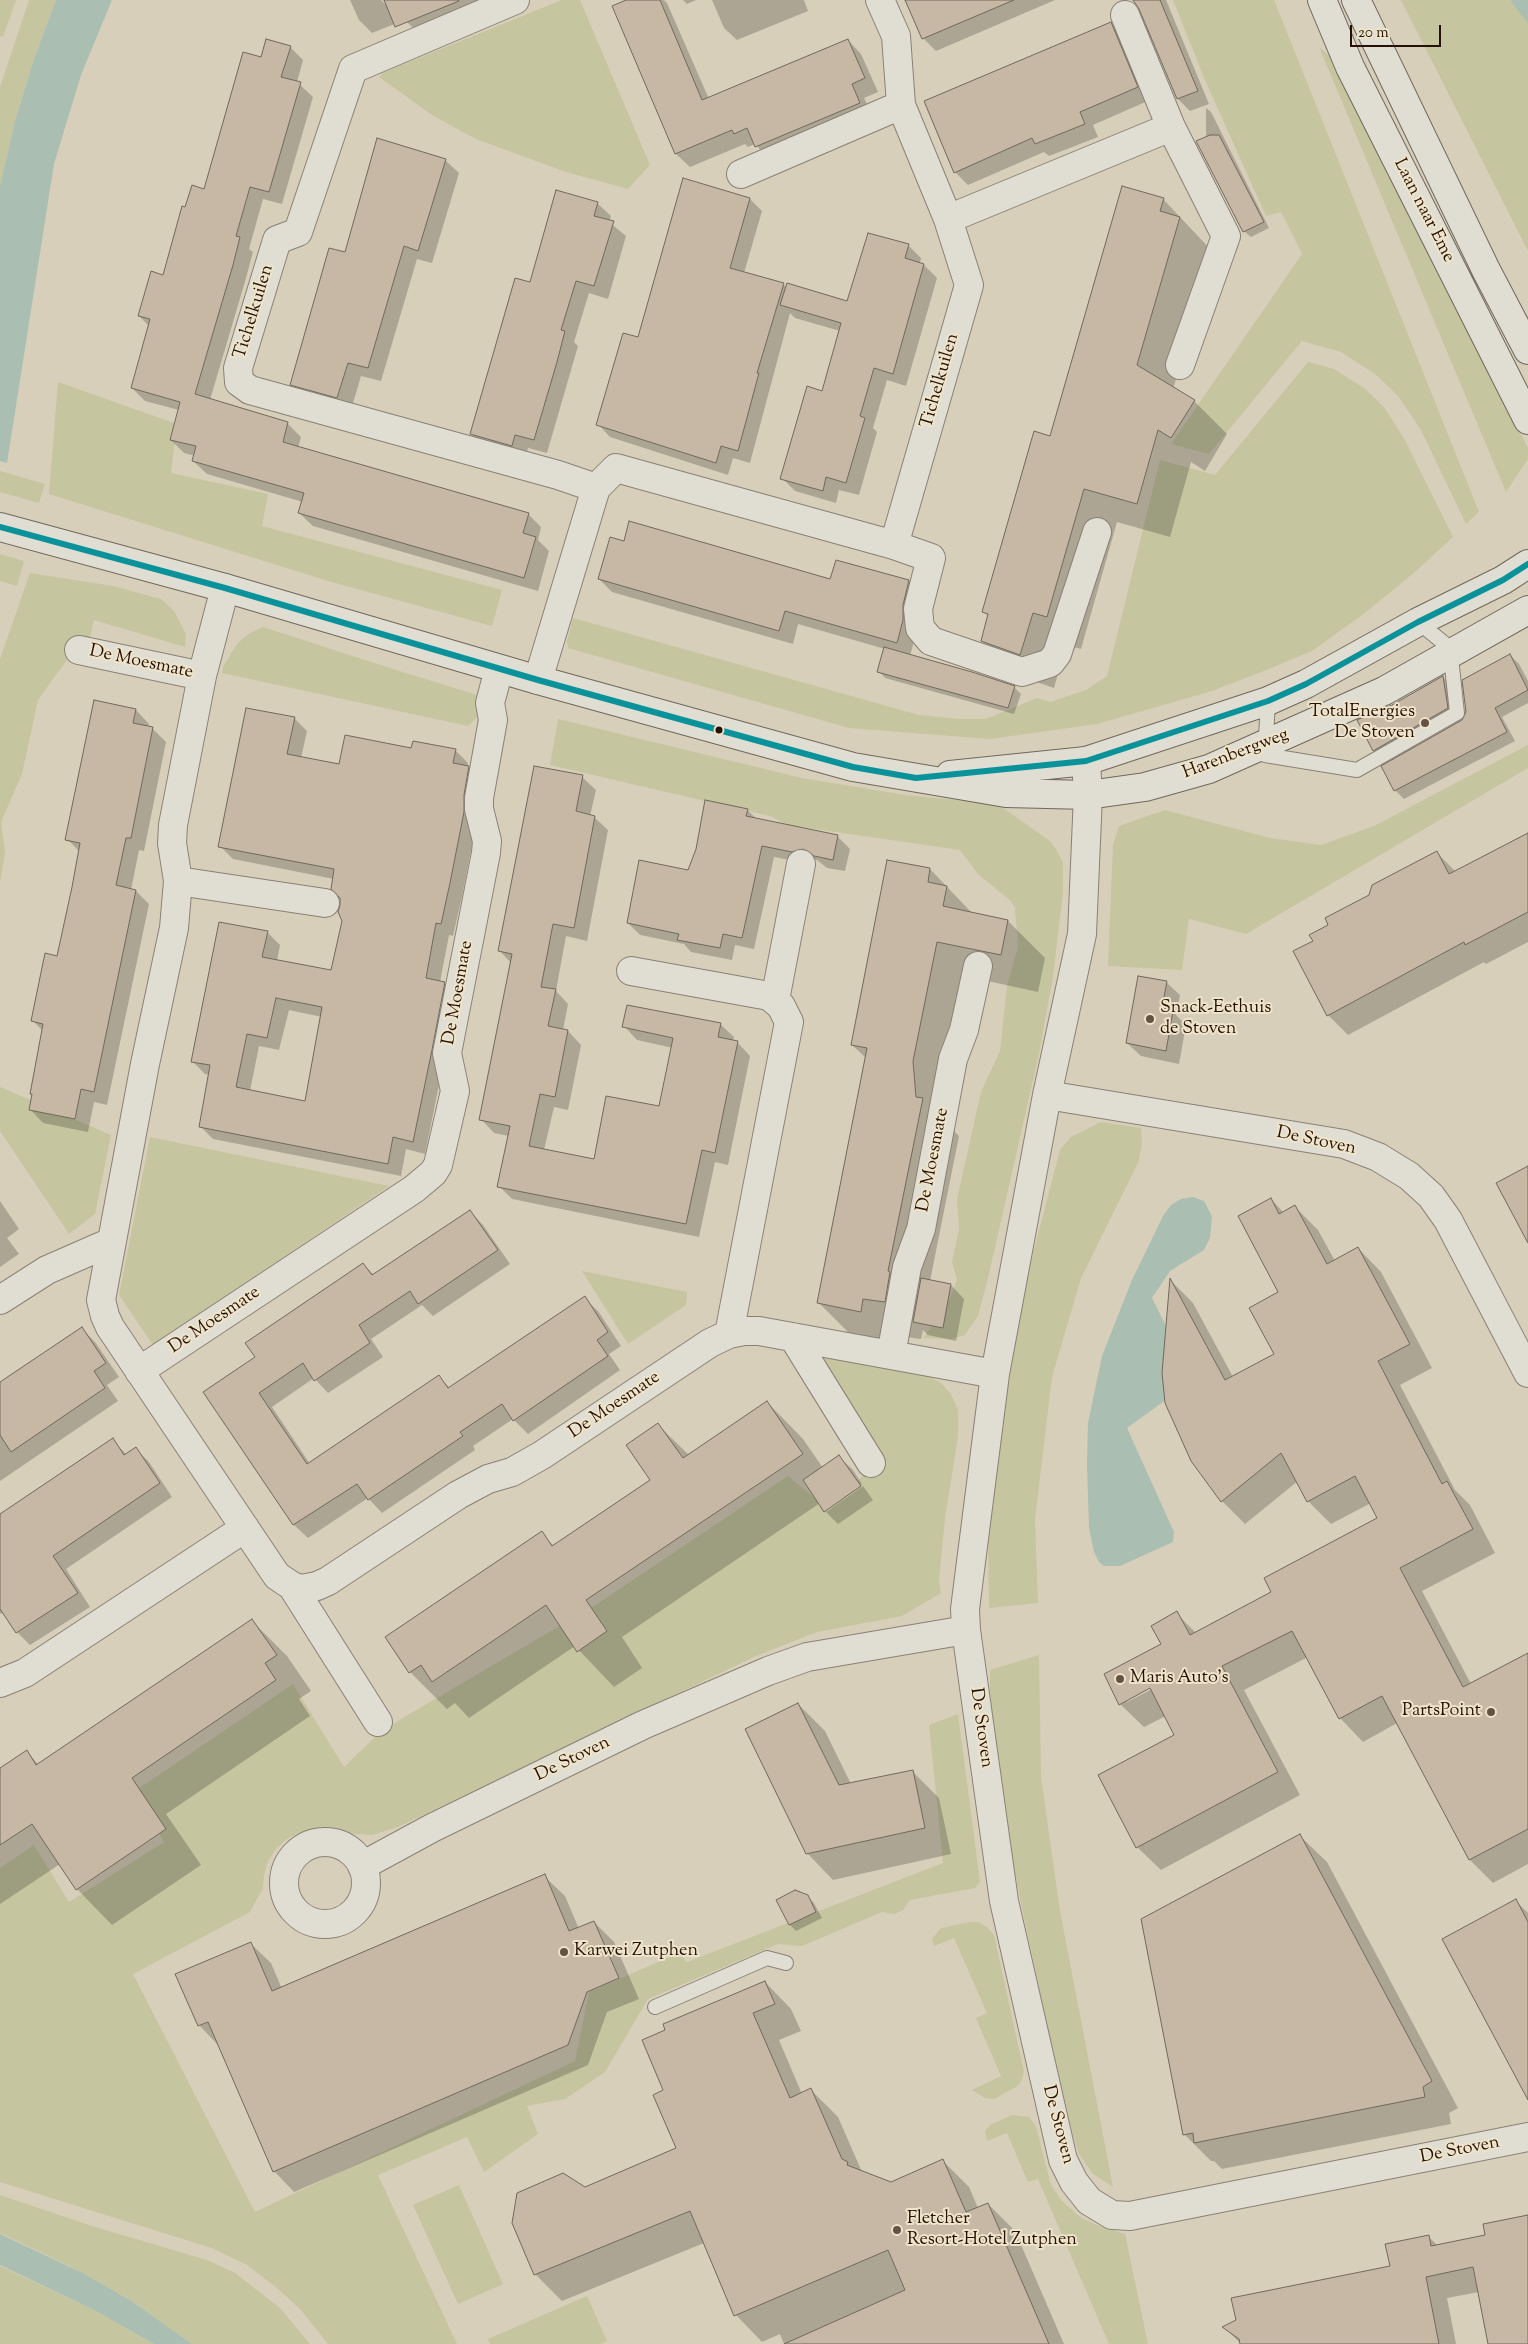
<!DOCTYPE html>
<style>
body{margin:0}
#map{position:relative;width:1528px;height:2344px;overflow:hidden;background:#d8cfba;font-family:"Sorts Mill Goudy",serif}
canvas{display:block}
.scale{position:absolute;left:1350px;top:25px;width:91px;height:22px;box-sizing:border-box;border:2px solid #261005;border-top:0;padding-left:6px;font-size:15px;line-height:18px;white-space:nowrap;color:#261005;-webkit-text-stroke:4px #eee4ca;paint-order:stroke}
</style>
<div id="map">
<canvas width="1528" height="2344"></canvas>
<div class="scale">20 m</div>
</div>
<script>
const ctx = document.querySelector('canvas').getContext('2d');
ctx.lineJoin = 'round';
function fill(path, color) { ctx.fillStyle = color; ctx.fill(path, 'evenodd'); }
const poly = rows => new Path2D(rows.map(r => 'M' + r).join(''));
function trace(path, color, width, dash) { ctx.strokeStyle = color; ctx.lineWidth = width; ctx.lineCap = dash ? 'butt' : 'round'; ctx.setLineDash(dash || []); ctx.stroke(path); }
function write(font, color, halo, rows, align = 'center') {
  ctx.font = font + ' "Sorts Mill Goudy",serif'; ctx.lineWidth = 4; ctx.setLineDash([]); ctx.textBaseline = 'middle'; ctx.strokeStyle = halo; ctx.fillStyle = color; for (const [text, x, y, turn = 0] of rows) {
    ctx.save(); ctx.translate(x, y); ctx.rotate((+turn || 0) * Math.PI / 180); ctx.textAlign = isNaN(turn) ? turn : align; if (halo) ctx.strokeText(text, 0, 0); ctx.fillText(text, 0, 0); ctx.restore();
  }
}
fill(poly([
 [0,0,16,0,3,37,0,36],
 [29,0,56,0,34,59,15,121,0,186,0,87],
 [562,0,580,0,650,165,628,189,566,172,476,139,432,115,379,77,384,72],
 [1173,0,1274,0,1479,512,1466,524,1421,430,1398,396,1375,374,1341,352,1302,341,1209,454,1171,444,1302,254,1281,212,1266,216,1205,80],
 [1401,0,1528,0,1528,251],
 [1319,47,1332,58,1528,448,1528,459,1506,492],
 [1308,362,1334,369,1364,388,1384,407,1405,440,1453,537,1416,571,1365,613,1312,651,1264,671,1212,691,1097,724,990,739,849,728,568,648,567,641,573,618,919,715,959,719,986,719,1037,698,1050,702,1086,690,1107,676,1160,460,1215,475],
 [58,382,177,424,171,473,268,494,262,526,502,590,492,626,328,581,49,494],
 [0,471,45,484,39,503,0,492],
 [0,554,24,561,17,586,0,581],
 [30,573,113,586,161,599,174,611,186,634,185,647,94,620,88,647,66,661,38,700,22,774,1,822,5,852,0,883,0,659],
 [263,627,396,670,487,698,480,714,468,726,222,673,223,667,237,644,248,634],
 [558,719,802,778,905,795,987,803,1003,808,1050,841,1056,849,1063,862,1063,893,1053,976,1039,1054,988,1278,978,1316,965,1335,951,1339,923,1338,947,1305,957,1280,952,1262,959,1229,957,1199,981,1092,1000,1051,1007,986,1018,947,1015,908,1011,901,978,874,960,850,787,825,770,816,550,765],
 [1528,745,1528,768,1246,934,1189,919,1182,970,1108,966,1113,845,1119,826,1165,810,1270,838,1321,845,1374,826],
 [0,1087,111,1135,95,1214,69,1234,0,1131],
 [1101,1122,1141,1128,1142,1144,1138,1163,1081,1278,1052,1377,1035,1519,1038,1603,989,1608,988,1532,996,1460,1025,1284,1060,1150,1071,1137],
 [150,1137,389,1186,153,1345,119,1295],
 [582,1271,687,1292,686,1305,628,1344],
 [822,1350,927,1375,941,1383,951,1394,958,1410,958,1436,945,1518,939,1580,941,1593,902,1616,817,1632,756,1656,398,1827,372,1835,342,1833,328,1829,314,1829,299,1833,287,1839,276,1849,268,1861,264,1875,263,1888,250,1912,133,1974,255,2212,575,2061,589,1992,679,1953,687,1962,943,1863,929,1725,958,1714,980,1882,975,1888,910,1900,903,1910,895,1914,882,1912,802,1946,778,1944,648,1999,605,2072,565,2099,527,2106,538,2134,484,2172,467,2137,378,2175,457,2344,328,2344,301,2310,277,2288,247,2265,212,2248,0,2182,0,1868,34,1845,69,1902,164,1842,135,1791,293,1684,344,1767,374,1738,401,1719,597,1604,788,1476,829,1510,861,1477,877,1468,819,1361],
 [1039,1655,1041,1777,1060,1911,1113,2187,1092,2173,1079,2154,1074,2139,1049,2035,1011,1856,990,1718,990,1670],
 [970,1922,978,1922,987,1927,994,1935,1024,2072,1021,2082,1016,2087,994,2099,985,2098,972,2090,1001,2076,976,2018,987,2013,954,1938,934,1946,932,1939,941,1928],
 [1012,2115,1029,2117,1036,2126,1051,2185,1062,2201,1080,2217,1099,2226,1125,2234,1148,2344,1109,2344,1038,2179,1028,2182,1007,2133,987,2141,985,2131,990,2125],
 [459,2185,503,2284,458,2304,413,2205],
 [0,2195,92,2226,207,2260,235,2273,280,2308,310,2344,192,2344,133,2302,70,2266,0,2233],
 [0,2266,94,2310,154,2344,0,2344],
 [587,2296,607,2341,601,2344,490,2344,488,2339]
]), '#c5c59f');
fill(poly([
 [56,0,112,0,81,75,54,164,7,463,0,461,0,186,15,121,34,59],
 [1511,0,1528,0,1528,23,1512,3],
 [1193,1197,1204,1201,1212,1216,1210,1238,1204,1250,1170,1271,1152,1298,1193,1380,1127,1428,1174,1532,1173,1542,1120,1566,1104,1566,1099,1562,1094,1552,1089,1528,1087,1465,1088,1423,1102,1356,1132,1280,1163,1216,1171,1205,1181,1199],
 [0,2234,81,2272,133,2302,192,2344,154,2344,94,2310,0,2265]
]), '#aabfb2');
fill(poly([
 [350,0,381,0,402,21,372,33,359,20],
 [398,0,502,0,420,35,407,22],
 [629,0,664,0,667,3,709,99,848,40,861,54,878,92,864,98,873,116,769,159,755,144,748,147,745,144,690,167,676,154,614,7],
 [683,0,696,0,687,4],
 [712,0,804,0,808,11,737,40,724,28],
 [907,0,1055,0,936,51,923,38],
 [1135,0,1166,0,1209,104,1190,111,1178,99],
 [1111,24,1124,37,1150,100,1093,125,1098,137,1049,156,1044,152,968,185,955,172],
 [290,47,303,60,297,82,313,97,282,204,263,199,249,249,253,252,246,278,210,400,287,423,301,437,298,448,528,514,541,527,538,540,549,551,538,591,313,526,299,513,303,502,207,474,193,461,195,456,184,453,171,440,179,410,145,401,132,388,149,326,139,316,164,276,186,208,205,190,262,59],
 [1206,108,1211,112,1269,228,1251,237,1244,231,1206,158],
 [445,160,459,173,432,263,417,259,381,381,361,376,351,410,305,398,291,384,345,254],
 [750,199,762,211,744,273,783,284,787,288,848,302,908,245,921,258,920,264,924,265,937,278,906,386,887,380,873,428,877,432,859,495,839,490,836,503,795,491,782,478,823,392,840,331,795,318,790,313,750,463,733,458,728,475,610,437,598,424,639,338],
 [1163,199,1213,252,1173,389,1194,401,1227,434,1205,471,1191,462,1170,537,1117,522,1081,649,1066,645,1054,688,1016,675,982,641,989,617,984,612,1051,437],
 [597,203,611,216,609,222,626,236,608,299,589,293,574,342,578,346,547,453,528,448,525,459,485,448,471,434],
 [599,579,909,581,922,595,916,634,910,656,1014,687,1021,694,1014,714,885,678,879,671,885,649,798,624,793,644,612,592],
 [1510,655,1519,664,1528,681,1528,703,1502,717,1515,741,1404,799,1395,790,1463,721],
 [1443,677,1449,684,1454,715,1381,756,1374,750,1392,706],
 [136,710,149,724,148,727,152,728,166,742,144,851,139,850,131,890,136,891,149,904,107,1105,94,1102,88,1132,43,1123,30,1109,33,1095,31,1093,43,1031,33,1021,58,958,80,852,67,839],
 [294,718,307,731,301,758,340,765,412,750,455,750,468,763,467,767,481,780,476,825,462,896,453,936,449,935,440,982,444,983,457,996,425,1154,406,1149,401,1176,213,1139,200,1126,209,1075,205,1074,192,1061,267,932,280,945,277,961,332,972,343,921,341,897,334,879,233,859,220,846],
 [289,1010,322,1017,306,1103,250,1091,259,1046,279,1050],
 [582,777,596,790,590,816,594,817,608,830,587,941,566,936,556,991,568,1004,563,1030,568,1031,581,1045,568,1110,554,1107,544,1150,595,1160,660,1108,673,1048,637,1040,624,1026,720,1024,734,1037,733,1041,737,1042,750,1056,728,1165,715,1162,699,1237,512,1199,499,1186,509,1136,494,1133,481,1119,511,963,499,950],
 [747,810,758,820,838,837,850,849,845,871,827,868,817,860,805,863,774,857,754,949,735,945,732,960,691,952,684,944,640,935,628,923,688,872],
 [1528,834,1528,942,1486,964,1484,962,1348,1035,1328,1015,1314,942,1370,896,1436,852,1456,872],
 [930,869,973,914,1008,921,1045,958,1038,992,974,978,952,1129,959,1136,930,1281,951,1285,964,1299,956,1341,928,1335,923,1330,921,1339,899,1336,897,1348,856,1340,819,1303,867,1059,852,1045],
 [1166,982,1180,995,1176,1015,1186,1025,1179,1064,1141,1056,1127,1043],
 [1271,1199,1284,1213,1295,1207,1318,1230,1335,1261,1358,1248,1381,1272,1432,1368,1400,1385,1455,1490,1470,1505,1495,1553,1422,1591,1471,1684,1528,1654,1528,1864,1493,1883,1470,1860,1397,1723,1363,1742,1340,1718,1308,1657,1244,1690,1300,1795,1161,1870,1137,1847,1175,1736,1166,1716,1144,1727,1120,1704,1162,1644,1176,1613,1196,1633,1273,1593,1379,1518,1371,1503,1331,1524,1308,1501,1298,1481,1245,1524,1222,1501,1192,1460,1171,1281,1193,1303,1233,1377,1276,1355,1280,1293],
 [1155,1684,1156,1687,1127,1702,1127,1699],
 [0,1201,19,1229,7,1238,19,1254,0,1267],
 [470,1211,483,1225,510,1264,433,1316,422,1305,371,1339,383,1357,328,1393,314,1378,272,1407,310,1464,439,1377,450,1388,584,1298,598,1311,621,1346,609,1354,620,1370,528,1434,513,1419,473,1446,475,1450,382,1513,368,1498,308,1538,294,1525,205,1392,256,1357,363,1264,374,1275],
 [82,1329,95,1342,119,1377,107,1385,118,1401,0,1481,0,1383],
 [767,1402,803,1439,823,1468,839,1457,853,1470,862,1484,826,1509,826,1512,863,1486,873,1500,838,1524,825,1511,820,1503,622,1637,642,1668,614,1687,575,1646,469,1718,455,1703,447,1709,410,1672,541,1533,554,1546,652,1480,658,1425,689,1455],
 [112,1440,127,1455,136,1449,149,1462,172,1497,66,1569,90,1607,30,1645,17,1632,3,1612,0,1614,0,1516],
 [252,1621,287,1656,311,1691,299,1699,310,1716,166,1814,201,1865,112,1925,77,1889,60,1864,0,1904,0,1770,27,1752,39,1765],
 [798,1704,825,1731,851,1784,912,1771,939,1798,951,1854,833,1880,807,1853],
 [1300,1836,1327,1862,1458,2108,1449,2113,1451,2124,1222,2169,1214,2161,1211,2161,1184,2134],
 [544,1876,565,1896,579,1929,594,1922,614,1942,639,1999,607,2012,588,2065,294,2192,274,2171,219,2046,199,2025,250,1943,271,1963,282,1989],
 [807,1896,814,1903,822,1918,796,1931,790,1925,778,1900],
 [1516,1901,1528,1913,1528,2087],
 [765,1982,791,2009,801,2031,779,2040,802,2094,811,2090,838,2117,862,2172,891,2183,943,2161,969,2187,978,2208,988,2204,1015,2231,1064,2344,784,2344,780,2334,762,2342,736,2315,704,2243,562,2301,535,2274,585,2188,677,2149,665,2091],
 [1528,2216,1528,2344,1489,2344,1479,2292,1447,2298,1456,2344,1241,2344,1224,2327,1391,2267,1429,2237,1438,2246,1487,2236]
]), '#0003');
const building = poly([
 [384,0,458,0,459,1,395,27,384,0],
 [626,0,660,0,702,100,848,39,865,78,852,84,860,103,755,147,747,128,734,134,732,130,675,154,612,6,626,0],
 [905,0,1014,0,922,39,905,0],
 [1133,0,1160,0,1198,91,1177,99,1139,9,1133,0],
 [1111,22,1138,87,1080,112,1085,124,1035,144,1032,138,954,173,924,101,1111,22],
 [266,39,291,46,281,77,301,82,269,192,250,187,236,236,240,237,233,265,195,394,288,422,283,442,529,513,523,533,536,537,524,578,298,513,304,493,192,461,196,446,170,440,180,402,131,388,150,319,138,316,151,271,163,275,182,206,185,207,192,185,204,189,243,52,261,57,266,39],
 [1210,135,1219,135,1264,222,1243,232,1196,141,1210,135],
 [377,138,446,159,418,251,404,246,368,368,348,363,337,398,290,385,329,248,345,252,377,138],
 [683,178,750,198,730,268,784,283,757,373,759,373,738,451,721,446,716,463,596,425,623,333,638,337,683,178],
 [1122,186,1164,198,1160,211,1180,217,1137,365,1195,400,1171,438,1158,430,1137,504,1084,489,1047,617,1033,613,1020,655,981,641,988,614,982,612,1034,431,1050,436,1122,186],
 [556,190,598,202,594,216,614,221,594,286,576,281,561,330,565,331,557,362,534,440,515,435,512,446,470,434,515,278,530,282,556,190],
 [868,233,909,244,905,258,924,264,893,374,874,368,860,416,865,418,846,483,826,477,823,491,780,479,807,386,822,391,841,323,780,305,787,283,847,301,868,233],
 [629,521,830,579,836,560,909,580,903,605,903,620,897,643,785,611,779,631,598,579,610,537,624,541,629,521],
 [884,647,972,672,1015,686,1008,708,877,672,884,647],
 [1510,654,1528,690,1495,708,1507,732,1394,791,1381,766,1462,720,1466,712,1462,680,1510,654],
 [1443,676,1448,708,1373,751,1357,720,1392,705,1443,676],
 [94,700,136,709,133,723,153,727,131,838,126,838,116,885,136,890,94,1092,81,1089,75,1119,29,1110,32,1094,30,1094,43,1024,31,1021,45,953,57,956,72,887,80,843,65,840,94,700],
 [246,708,295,717,287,754,339,764,345,735,411,748,413,741,456,749,453,763,469,766,464,795,464,812,450,883,441,924,436,923,426,978,445,982,432,1050,413,1142,393,1137,388,1164,199,1127,210,1065,191,1062,219,922,268,931,262,957,331,970,342,921,338,912,340,905,340,898,331,889,334,869,218,847,246,708],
 [276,998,322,1007,305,1101,236,1087,247,1034,267,1038,276,998],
 [534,766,583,775,576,811,595,816,574,928,553,924,541,987,556,989,548,1026,568,1030,555,1097,540,1094,529,1146,594,1159,606,1096,659,1106,673,1038,622,1027,627,1005,721,1023,718,1037,738,1041,715,1153,702,1150,686,1224,497,1187,510,1126,479,1120,512,954,498,951,534,766],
 [705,800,748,809,746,816,838,835,833,860,814,856,803,849,792,852,762,846,742,938,723,934,720,948,677,940,679,934,627,923,639,860,688,870,696,849,705,800],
 [1528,833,1528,912,1465,945,1464,942,1327,1016,1293,951,1313,941,1309,935,1328,925,1325,918,1369,895,1372,885,1437,851,1449,874,1528,833],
 [887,860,930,868,928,882,947,886,943,906,1008,920,1001,955,937,942,913,1061,916,1097,923,1098,888,1271,890,1272,885,1302,863,1299,861,1312,817,1303,867,1048,851,1045,887,860],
 [1138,976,1167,981,1162,1008,1173,1011,1166,1051,1126,1043,1138,976],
 [1528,1166,1528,1243,1496,1183,1528,1166],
 [1271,1198,1279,1214,1295,1205,1327,1264,1358,1247,1410,1344,1378,1361,1442,1484,1447,1481,1473,1529,1400,1568,1463,1687,1528,1653,1528,1829,1469,1860,1382,1696,1339,1719,1292,1631,1222,1666,1278,1772,1136,1848,1098,1775,1174,1735,1150,1688,1119,1705,1104,1674,1161,1644,1151,1626,1177,1611,1190,1635,1271,1592,1264,1578,1377,1518,1355,1476,1307,1502,1281,1453,1221,1502,1191,1461,1165,1403,1162,1373,1170,1278,1225,1380,1274,1354,1249,1308,1278,1292,1238,1216,1271,1198],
 [470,1210,498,1250,418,1304,410,1291,359,1325,370,1343,314,1381,303,1363,259,1393,307,1464,439,1375,448,1388,585,1296,608,1332,597,1340,608,1356,513,1421,502,1404,460,1432,463,1436,368,1500,357,1484,293,1525,203,1392,255,1357,245,1343,363,1263,372,1275,470,1210],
 [921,1278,951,1284,943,1328,913,1322,921,1278],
 [82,1327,106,1363,94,1371,105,1388,11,1452,0,1435,0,1382,82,1327],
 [767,1401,803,1454,586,1600,607,1631,577,1652,546,1605,432,1682,421,1665,409,1673,385,1637,542,1531,552,1546,650,1480,626,1445,658,1423,683,1458,767,1401],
 [113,1438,124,1455,136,1447,160,1483,53,1556,78,1593,16,1633,0,1609,0,1514,113,1438],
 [839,1455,861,1486,824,1512,803,1480,839,1455],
 [252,1619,277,1655,265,1663,276,1680,132,1778,166,1829,76,1890,32,1824,0,1845,0,1768,27,1750,36,1765,252,1619],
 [798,1703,839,1785,913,1770,925,1828,806,1854,745,1729,798,1703],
 [1300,1834,1432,2081,1423,2087,1425,2097,1194,2143,1193,2133,1183,2135,1141,1919,1300,1834],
 [545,1874,569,1931,594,1921,619,1978,587,1992,568,2045,273,2172,208,2022,198,2026,175,1974,251,1942,272,1991,545,1874],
 [795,1890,808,1895,816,1912,789,1925,776,1900,795,1890],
 [1516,1899,1528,1922,1528,2100,1442,1939,1516,1899],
 [765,1981,775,2004,753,2013,790,2098,811,2088,842,2159,848,2162,847,2165,891,2182,943,2159,966,2212,988,2203,1049,2344,784,2344,905,2290,888,2250,734,2316,690,2211,534,2275,512,2223,517,2193,563,2173,585,2187,676,2148,653,2095,663,2090,642,2040,665,2030,663,2024,765,1981],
 [1528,2215,1528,2344,1488,2344,1473,2267,1426,2277,1439,2344,1240,2344,1239,2339,1222,2327,1236,2320,1231,2298,1390,2266,1385,2244,1429,2235,1431,2246,1485,2235,1483,2224,1528,2215]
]);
fill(building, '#c7b8a5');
trace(building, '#70685c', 1);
const lane = poly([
 [1268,701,1265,755,1357,770,1457,713,1450,648,1418,622],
 [655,2007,767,1958,786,1963]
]);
const street = poly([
 [515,0,353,69,298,232,277,240,238,368,239,382,250,390,558,475,596,488,616,468,894,545,931,558,918,609,920,628,931,641,1022,672,1050,663,1057,654,1097,532],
 [880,0,896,36,901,105,948,219,969,285,894,545],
 [1125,15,1171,127,1226,236,1180,365],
 [741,174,901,105],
 [948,219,1171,127],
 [225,588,202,676,173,825,172,843,178,881,174,928,145,1064,101,1300,105,1316,110,1327,277,1576,292,1586,301,1589,317,1586,328,1581,458,1495,488,1479,512,1472,542,1455,710,1343,729,1334,744,1331,759,1331,995,1374],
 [79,650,202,676],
 [538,680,596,488],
 [1086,761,1088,795,1082,934,1047,1095,995,1374,965,1609,966,1630,1004,1901,1063,2160,1074,2182,1089,2201,1112,2215,1130,2216,1528,2137],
 [178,881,325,903],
 [631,971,769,996,781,1006,789,1022,729,1334],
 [775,1000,801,864],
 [1047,1095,1344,1144,1378,1157,1409,1176,1431,1196,1448,1220,1528,1373],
 [0,1300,47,1270,111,1242],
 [793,1337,871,1463],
 [891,1355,907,1267,921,1229,953,1059,964,1030,978,966],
 [139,1371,414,1189,433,1173,438,1165,455,1091,447,1053,486,853,487,841,479,809,479,798,493,720,490,703,499,669],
 [292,1586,378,1722],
 [0,1683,25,1673,245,1528],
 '284 1883a41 41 0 1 1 82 0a41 41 0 1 1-82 0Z',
 [362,1866,432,1828,643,1725,768,1671,807,1657,966,1630]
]);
const secondary = poly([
 [1322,0,1350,67,1528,420],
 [1356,0,1486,270,1528,350],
 [0,527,225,588,538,680,853,767,1006,793,1088,795,1145,787,1209,769,1384,691,1528,610],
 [950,775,1086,761,1268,701,1306,684,1418,622,1503,580,1528,564]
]);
trace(lane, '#898175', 16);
trace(street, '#898175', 30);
trace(secondary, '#70685c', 30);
trace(lane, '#e0ddd2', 14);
trace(street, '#e0ddd2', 28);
trace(secondary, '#e0ddd2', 28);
trace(poly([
 [0,527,225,588,538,680,853,767,916,778,1086,761,1268,701,1306,684,1418,622,1503,580,1528,564]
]), '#0a929b', 6);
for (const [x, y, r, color] of [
 [1425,723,5,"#645344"],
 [719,730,4.5,"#261005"],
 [1150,1019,5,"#645344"],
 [1120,1679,5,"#645344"],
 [1491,1712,5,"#645344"],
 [564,1952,5,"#645344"],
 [897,2230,5,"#645344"]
]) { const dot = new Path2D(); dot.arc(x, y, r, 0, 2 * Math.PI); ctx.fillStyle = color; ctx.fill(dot); trace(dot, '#eee4ca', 2); }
write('18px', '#261005', '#eee4ca', [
 ["Laan naar Eme",1423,211,63],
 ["Tichelkuilen",255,312,-73],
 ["Tichelkuilen",941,381,-74],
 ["De Moesmate",141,663,12],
 ["Harenbergweg",1236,755,-21],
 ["De Moesmate",459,993,-80],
 ["De Stoven",1316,1142,12],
 ["De Moesmate",934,1160,-79],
 ["De Moesmate",215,1321,-34],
 ["De Moesmate",615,1406,-34],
 ["De Stoven",980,1728,82],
 ["De Stoven",573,1760,-26],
 ["De Stoven",1057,2125,75],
 ["De Stoven",1460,2151,-11]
]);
write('18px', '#261005', '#eee4ca', [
 ["TotalEnergies",1415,713,"right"],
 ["De Stoven",1415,734,"right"],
 ["Snack-Eethuis",1160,1009],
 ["de Stoven",1160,1030],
 ["Maris Auto's",1130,1679],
 ["PartsPoint",1481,1712,"right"],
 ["Karwei Zutphen",574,1952],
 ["Fletcher",907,2220],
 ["Resort-Hotel Zutphen",907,2241]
], 'left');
</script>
